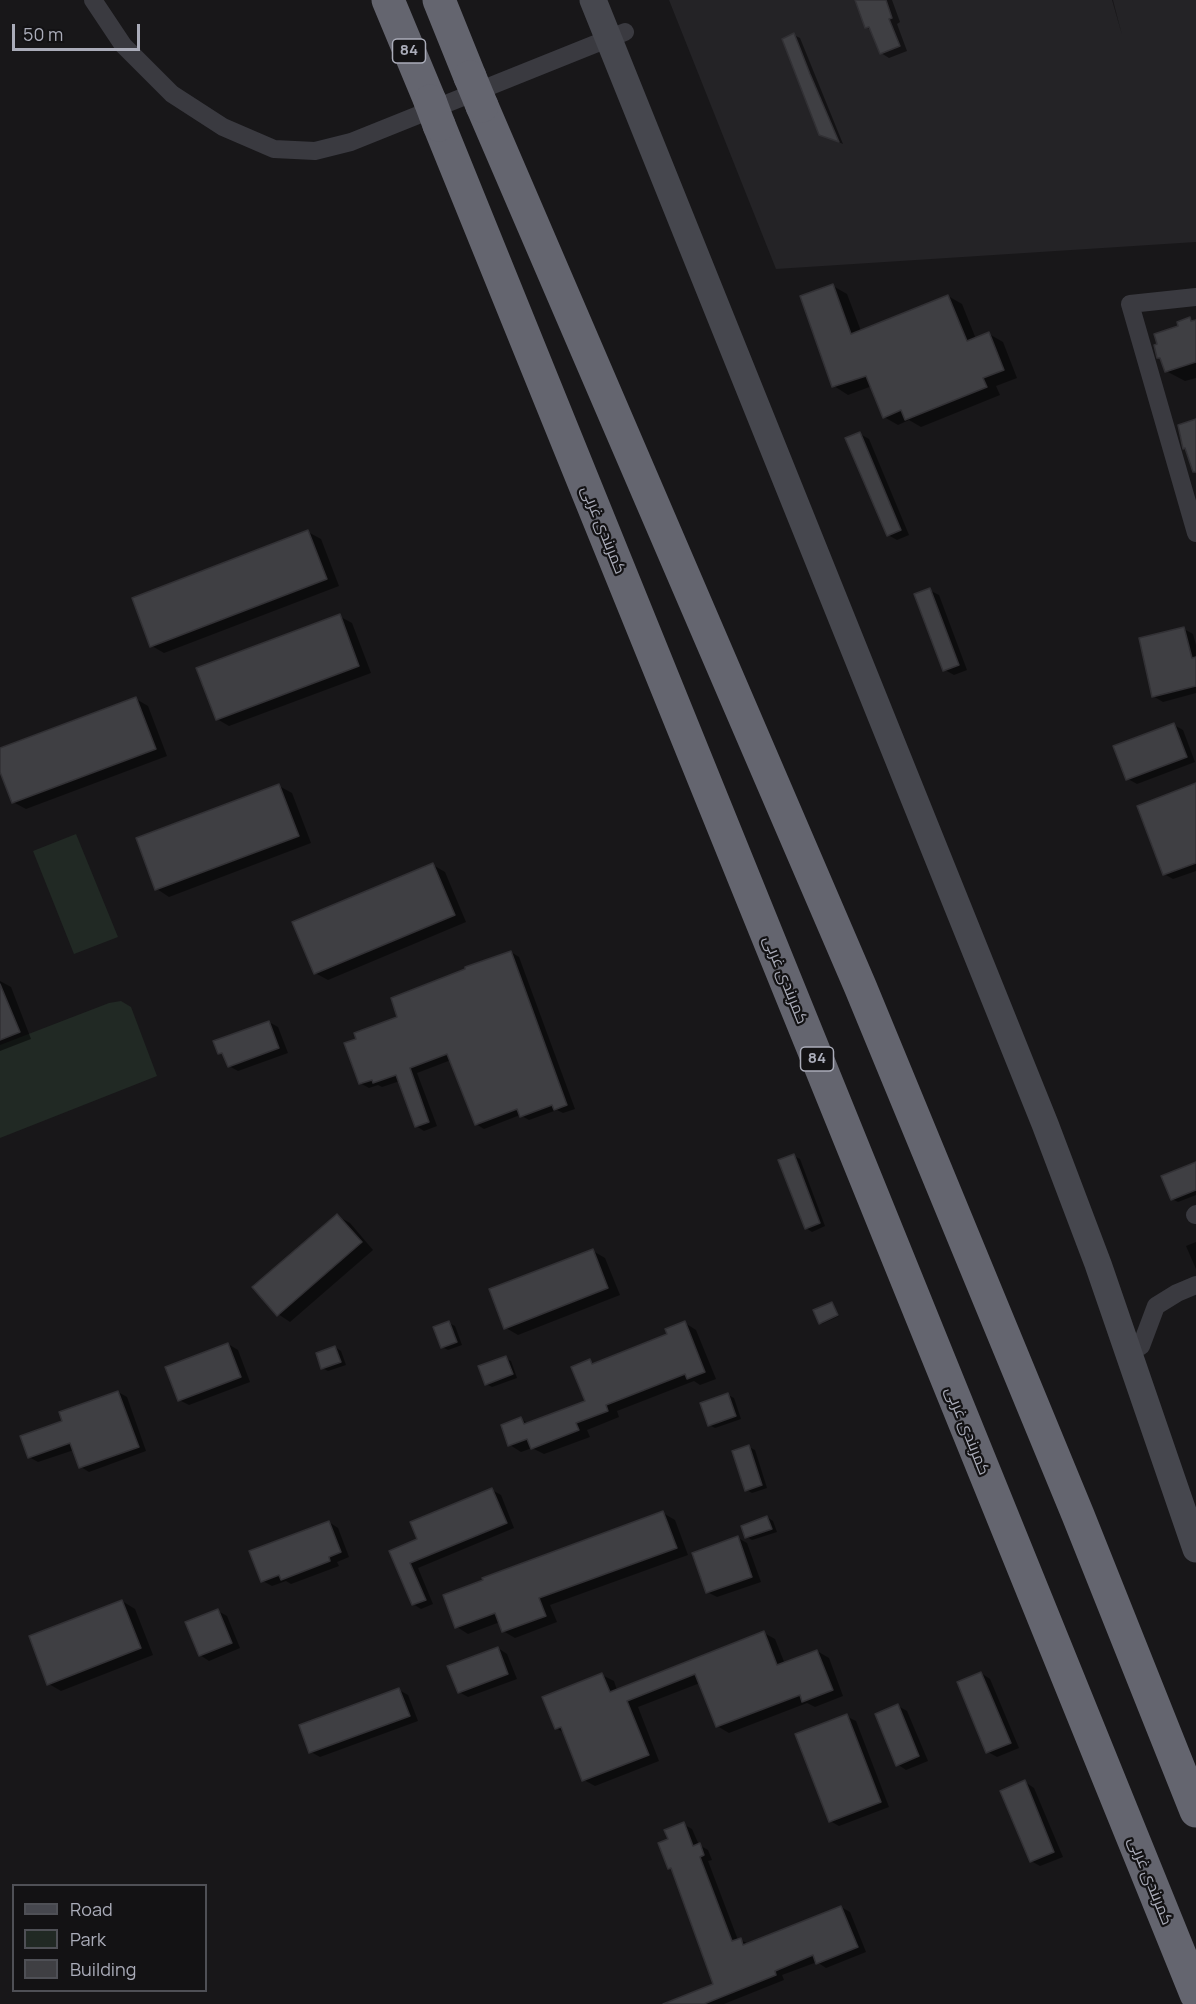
<!DOCTYPE html>
<meta charset="utf-8">
<style>
body{margin:0}
#map{position:relative;width:1196px;height:2004px;overflow:hidden;background:#181719;font-family:Manrope,sans-serif}
canvas{display:block}
.legend{position:absolute;left:12px;top:1884px;width:195px;height:108px;box-sizing:border-box;background:#131214;border:2px solid #4f5056;margin:0;padding:8px 10px;list-style:none;font-size:18px;color:#aaacb9}
.legend li{display:flex;align-items:center;gap:12px;height:30px}
.legend b{width:30px;border:2px solid #4f5056}
.scale{position:absolute;left:12px;top:24px;width:128px;height:27px;box-sizing:border-box;border:3px solid #aaacb9;border-top:0;padding-left:8px;font-size:18px;line-height:21px;white-space:nowrap;color:#aaacb9;-webkit-text-stroke:4px #131214;paint-order:stroke}
</style>
<div id="map">
<canvas width="1196" height="2004"></canvas>
<ul class="legend">
<li><b style="height:8px;background:#46474e"></b>Road</li>
<li><b style="height:16px;background:#212924"></b>Park</li>
<li><b style="height:16px;background:#3f3f43"></b>Building</li>
</ul>
<div class="scale">50 m</div>
</div>
<script>
const ctx = document.querySelector('canvas').getContext('2d');
ctx.lineJoin = 'round';
function fill(path, color) { ctx.fillStyle = color; ctx.fill(path, 'evenodd'); }
const poly = rows => new Path2D(rows.map(r => 'M' + r).join(''));
function trace(path, color, width, dash) { ctx.strokeStyle = color; ctx.lineWidth = width; ctx.lineCap = dash ? 'butt' : 'round'; ctx.setLineDash(dash || []); ctx.stroke(path); }
function write(font, color, halo, rows, align = 'center') {
  ctx.font = font + ' Manrope,Cairo,sans-serif'; ctx.lineWidth = 4.5; ctx.setLineDash([]); ctx.textBaseline = 'middle'; ctx.strokeStyle = halo; ctx.fillStyle = color; for (const [text, x, y, turn = 0] of rows) {
    ctx.save(); ctx.translate(x, y); ctx.rotate((+turn || 0) * Math.PI / 180); ctx.textAlign = isNaN(turn) ? turn : align; if (halo) ctx.strokeText(text, 0, 0); ctx.fillText(text, 0, 0); ctx.restore();
  }
}
fill(poly([
 [669,0,1112,0,1122,35,1113,0,1196,0,1196,242,776,269]
]), '#242326');
fill(poly([
 [76,834,118,937,74,954,33,851],
 [121,1001,131,1007,157,1076,0,1138,0,1045,109,1003]
]), '#212924');
fill(poly([
 [857,0,892,0,900,22,897,24,907,51,889,58,881,53,871,30,866,27],
 [794,35,800,38,843,144,827,137],
 [833,286,847,294,861,331,948,296,962,304,976,339,989,334,1003,342,1017,378,996,386,1000,395,921,427,909,420,898,425,884,417,872,386,848,395,834,386,802,297],
 [1190,319,1196,322,1196,378,1185,381,1166,371,1162,359,1159,357,1180,327],
 [860,434,869,439,909,535,897,540,888,535],
 [308,532,321,539,339,586,164,653,152,646],
 [929,590,939,595,967,670,954,675,945,670],
 [339,616,352,623,371,673,229,726,217,719],
 [1184,629,1193,634,1196,645,1196,693,1163,702,1153,696],
 [136,699,148,706,167,756,26,809,13,802,0,767,0,750],
 [1174,725,1183,730,1195,762,1137,784,1128,779],
 [1196,785,1196,871,1173,879,1164,874],
 [279,786,292,793,311,843,169,897,157,889],
 [433,865,445,872,466,922,328,980,315,973],
 [511,952,519,957,575,1109,563,1113,557,1110,529,1120,520,1115,484,1129,476,1124,451,1060,417,1073,437,1126,424,1131,416,1126,400,1081,382,1087,378,1085,369,1088,360,1083,399,1017],
 [0,981,11,987,31,1039,0,1051],
 [269,1022,278,1027,288,1053,238,1071,229,1066,225,1056,220,1053],
 [794,1156,800,1159,825,1226,812,1232,806,1228],
 [1196,1164,1196,1195,1178,1202,1172,1199],
 [337,1216,350,1223,373,1250,290,1322,278,1314],
 [1196,1242,1196,1269,1186,1246],
 [593,1251,605,1258,620,1295,518,1335,506,1328],
 [832,1303,839,1316,822,1324,820,1323],
 [449,1323,455,1326,462,1345,448,1350,442,1347],
 [685,1323,696,1330,716,1379,700,1385,694,1381,617,1411,619,1417,587,1430,590,1437,544,1454,532,1448,521,1452,510,1445,521,1419,529,1424,587,1401,590,1361,595,1364,669,1335],
 [228,1344,238,1350,250,1382,189,1405,179,1400],
 [335,1347,341,1351,346,1365,328,1371,322,1368],
 [505,1358,511,1361,517,1378,492,1387,486,1384],
 [118,1392,127,1397,146,1451,89,1472,81,1467,74,1450,38,1462,29,1457,64,1422],
 [728,1395,734,1398,741,1419,715,1428,709,1425],
 [749,1447,755,1450,767,1488,752,1493,747,1490],
 [492,1490,501,1495,514,1528,418,1568,433,1604,421,1609,413,1604,391,1551,419,1539],
 [663,1513,675,1520,688,1555,550,1605,557,1622,515,1638,503,1631,500,1622,468,1634,457,1627],
 [767,1517,773,1521,777,1532,752,1540,747,1537],
 [329,1522,338,1528,349,1557,337,1562,339,1566,291,1584,286,1581,272,1586,263,1581],
 [738,1538,747,1543,761,1582,717,1597,707,1592],
 [122,1601,135,1609,153,1655,61,1691,49,1684],
 [218,1611,227,1616,240,1648,209,1661,200,1655],
 [764,1633,775,1639,785,1664,817,1651,829,1658,843,1696,815,1707,807,1703,729,1733,717,1726,700,1683,638,1707,659,1761,595,1786,584,1780,566,1734,556,1728,602,1675,614,1681,617,1690],
 [498,1648,507,1654,517,1679,468,1697,459,1692],
 [981,1673,990,1679,1019,1748,997,1757,988,1752],
 [399,1690,408,1695,418,1721,320,1757,311,1752],
 [898,1706,907,1711,928,1761,906,1770,897,1764],
 [846,1716,856,1721,889,1807,839,1826,830,1821],
 [1025,1782,1034,1788,1063,1857,1040,1866,1031,1861],
 [683,1824,692,1829,699,1845,708,1850,712,1860,708,1861,738,1940,740,1940,749,1944,841,1907,850,1912,866,1952,826,1968,817,1962,782,1975,784,1980,724,2004,678,2004,715,1985,674,1870,670,1868,669,1840]
]), '#0007');
const building = poly([
 [855,0,886,0,892,18,889,19,900,46,880,54,869,27,865,28,855,0],
 [794,33,810,74,839,142,819,135,782,39,794,33],
 [833,284,851,334,948,295,967,341,989,332,1004,370,983,378,987,387,905,420,901,410,883,418,866,376,832,387,800,296,833,284],
 [1190,317,1191,321,1196,320,1196,362,1165,372,1160,358,1157,358,1154,345,1157,344,1154,334,1178,326,1177,322,1190,317],
 [1196,419,1196,472,1193,472,1185,448,1183,449,1178,425,1196,419],
 [860,432,901,530,887,536,845,438,860,432],
 [308,530,327,579,150,647,132,598,308,530],
 [930,588,959,665,943,671,914,594,930,588],
 [340,614,359,666,216,720,196,668,340,614],
 [1184,627,1192,658,1196,657,1196,686,1152,697,1139,638,1184,627],
 [136,697,156,749,12,803,0,772,0,748,136,697],
 [1174,723,1187,757,1126,780,1113,746,1174,723],
 [1196,783,1196,863,1163,875,1137,806,1196,783],
 [279,784,299,836,155,890,136,838,279,784],
 [433,863,455,915,314,974,292,922,433,863],
 [511,951,567,1105,554,1110,552,1105,520,1117,517,1109,475,1125,447,1054,410,1068,429,1122,415,1127,396,1075,373,1083,372,1080,359,1084,344,1043,356,1039,354,1033,397,1017,391,998,465,969,465,967,511,951],
 [0,984,20,1032,0,1040,0,984],
 [269,1021,279,1048,228,1067,222,1053,218,1054,213,1041,269,1021],
 [794,1154,820,1223,805,1229,778,1160,794,1154],
 [1196,1162,1196,1190,1171,1200,1161,1176,1196,1162],
 [337,1214,362,1242,277,1316,252,1287,337,1214],
 [593,1249,608,1288,504,1329,489,1289,593,1249],
 [832,1302,838,1315,819,1324,813,1310,832,1302],
 [449,1321,457,1342,441,1348,433,1327,449,1321],
 [685,1321,705,1372,687,1379,685,1374,606,1405,608,1411,576,1423,579,1430,531,1449,527,1439,508,1446,501,1425,521,1417,524,1424,585,1401,571,1367,590,1359,592,1364,667,1334,665,1329,685,1321],
 [228,1343,241,1377,178,1401,165,1367,228,1343],
 [335,1346,341,1362,321,1369,316,1353,335,1346],
 [506,1356,513,1374,485,1385,478,1366,506,1356],
 [118,1391,139,1447,79,1468,70,1443,28,1458,20,1436,62,1421,59,1412,118,1391],
 [728,1393,736,1416,708,1426,700,1403,728,1393],
 [749,1445,762,1485,745,1491,732,1451,749,1445],
 [492,1488,507,1523,410,1563,426,1600,412,1605,389,1551,417,1539,410,1522,492,1488],
 [663,1511,677,1548,539,1598,546,1616,502,1632,495,1613,455,1628,443,1595,483,1580,482,1578,663,1511],
 [767,1516,772,1529,745,1538,741,1526,767,1516],
 [329,1521,341,1552,329,1557,330,1561,281,1580,279,1575,261,1582,249,1551,329,1521],
 [738,1536,752,1577,706,1593,692,1553,738,1536],
 [122,1600,141,1648,47,1685,29,1636,122,1600],
 [218,1609,232,1643,199,1656,185,1622,218,1609],
 [764,1631,777,1665,817,1650,833,1690,802,1702,800,1695,716,1727,695,1674,627,1701,649,1755,582,1781,561,1727,555,1729,542,1697,602,1673,610,1692,764,1631],
 [498,1647,508,1674,458,1693,447,1666,498,1647],
 [981,1672,1011,1743,986,1753,957,1682,981,1672],
 [399,1688,410,1716,309,1753,299,1725,399,1688],
 [898,1704,919,1756,896,1766,875,1714,898,1704],
 [847,1714,881,1802,829,1822,795,1734,847,1714],
 [1025,1780,1054,1852,1030,1862,1000,1791,1025,1780],
 [684,1822,693,1846,700,1843,704,1855,700,1857,732,1941,741,1938,743,1945,841,1906,858,1947,816,1964,813,1955,775,1971,776,1975,704,2004,663,2004,713,1984,671,1868,668,1869,658,1843,668,1839,664,1830,684,1822]
]);
fill(building, '#3f3f43');
trace(building, '#323135', 1.5);
trace(poly([
 [93,0,123,45,172,94,223,127,274,149,315,151,351,142,625,32],
 [1196,297,1130,304,1196,533],
 [1195,1215,1196,1214],
 [1141,1346,1156,1306,1177,1293,1196,1285]
]), '#3a3a40', 18);
trace(poly([
 [593,0,1045,1124,1098,1264,1196,1549]
]), '#46474e', 27);
trace(poly([
 [388,0,430,101],
 [439,0,470,77],
 [482,106,860,986,1078,1515,1196,1811],
 [439,125,1196,1994]
]), '#64656f', 33);
trace(poly([
 [470,77,482,106],
 [430,101,439,125]
]), '#64656f', 33);
for (const [x, y, w] of [
 [409,51,33],
 [817,1059,33]
]) { const box = new Path2D(); box.roundRect(x - w / 2, y - 12, w, 24, 4.5); ctx.fillStyle = '#131214'; ctx.fill(box); trace(box, '#aaacb9', 1.5); }
write('bold 15px', '#aaacb9', null, [
 ["84",409,51],
 ["84",817,1059]
]);
write('16px', '#aaacb9', '#131214', [
 ["کمربندی غربی",603,530,68],
 ["کمربندی غربی",785,980,68],
 ["کمربندی غربی",967,1431,68],
 ["کمربندی غربی",1150,1881,68]
]);
</script>
